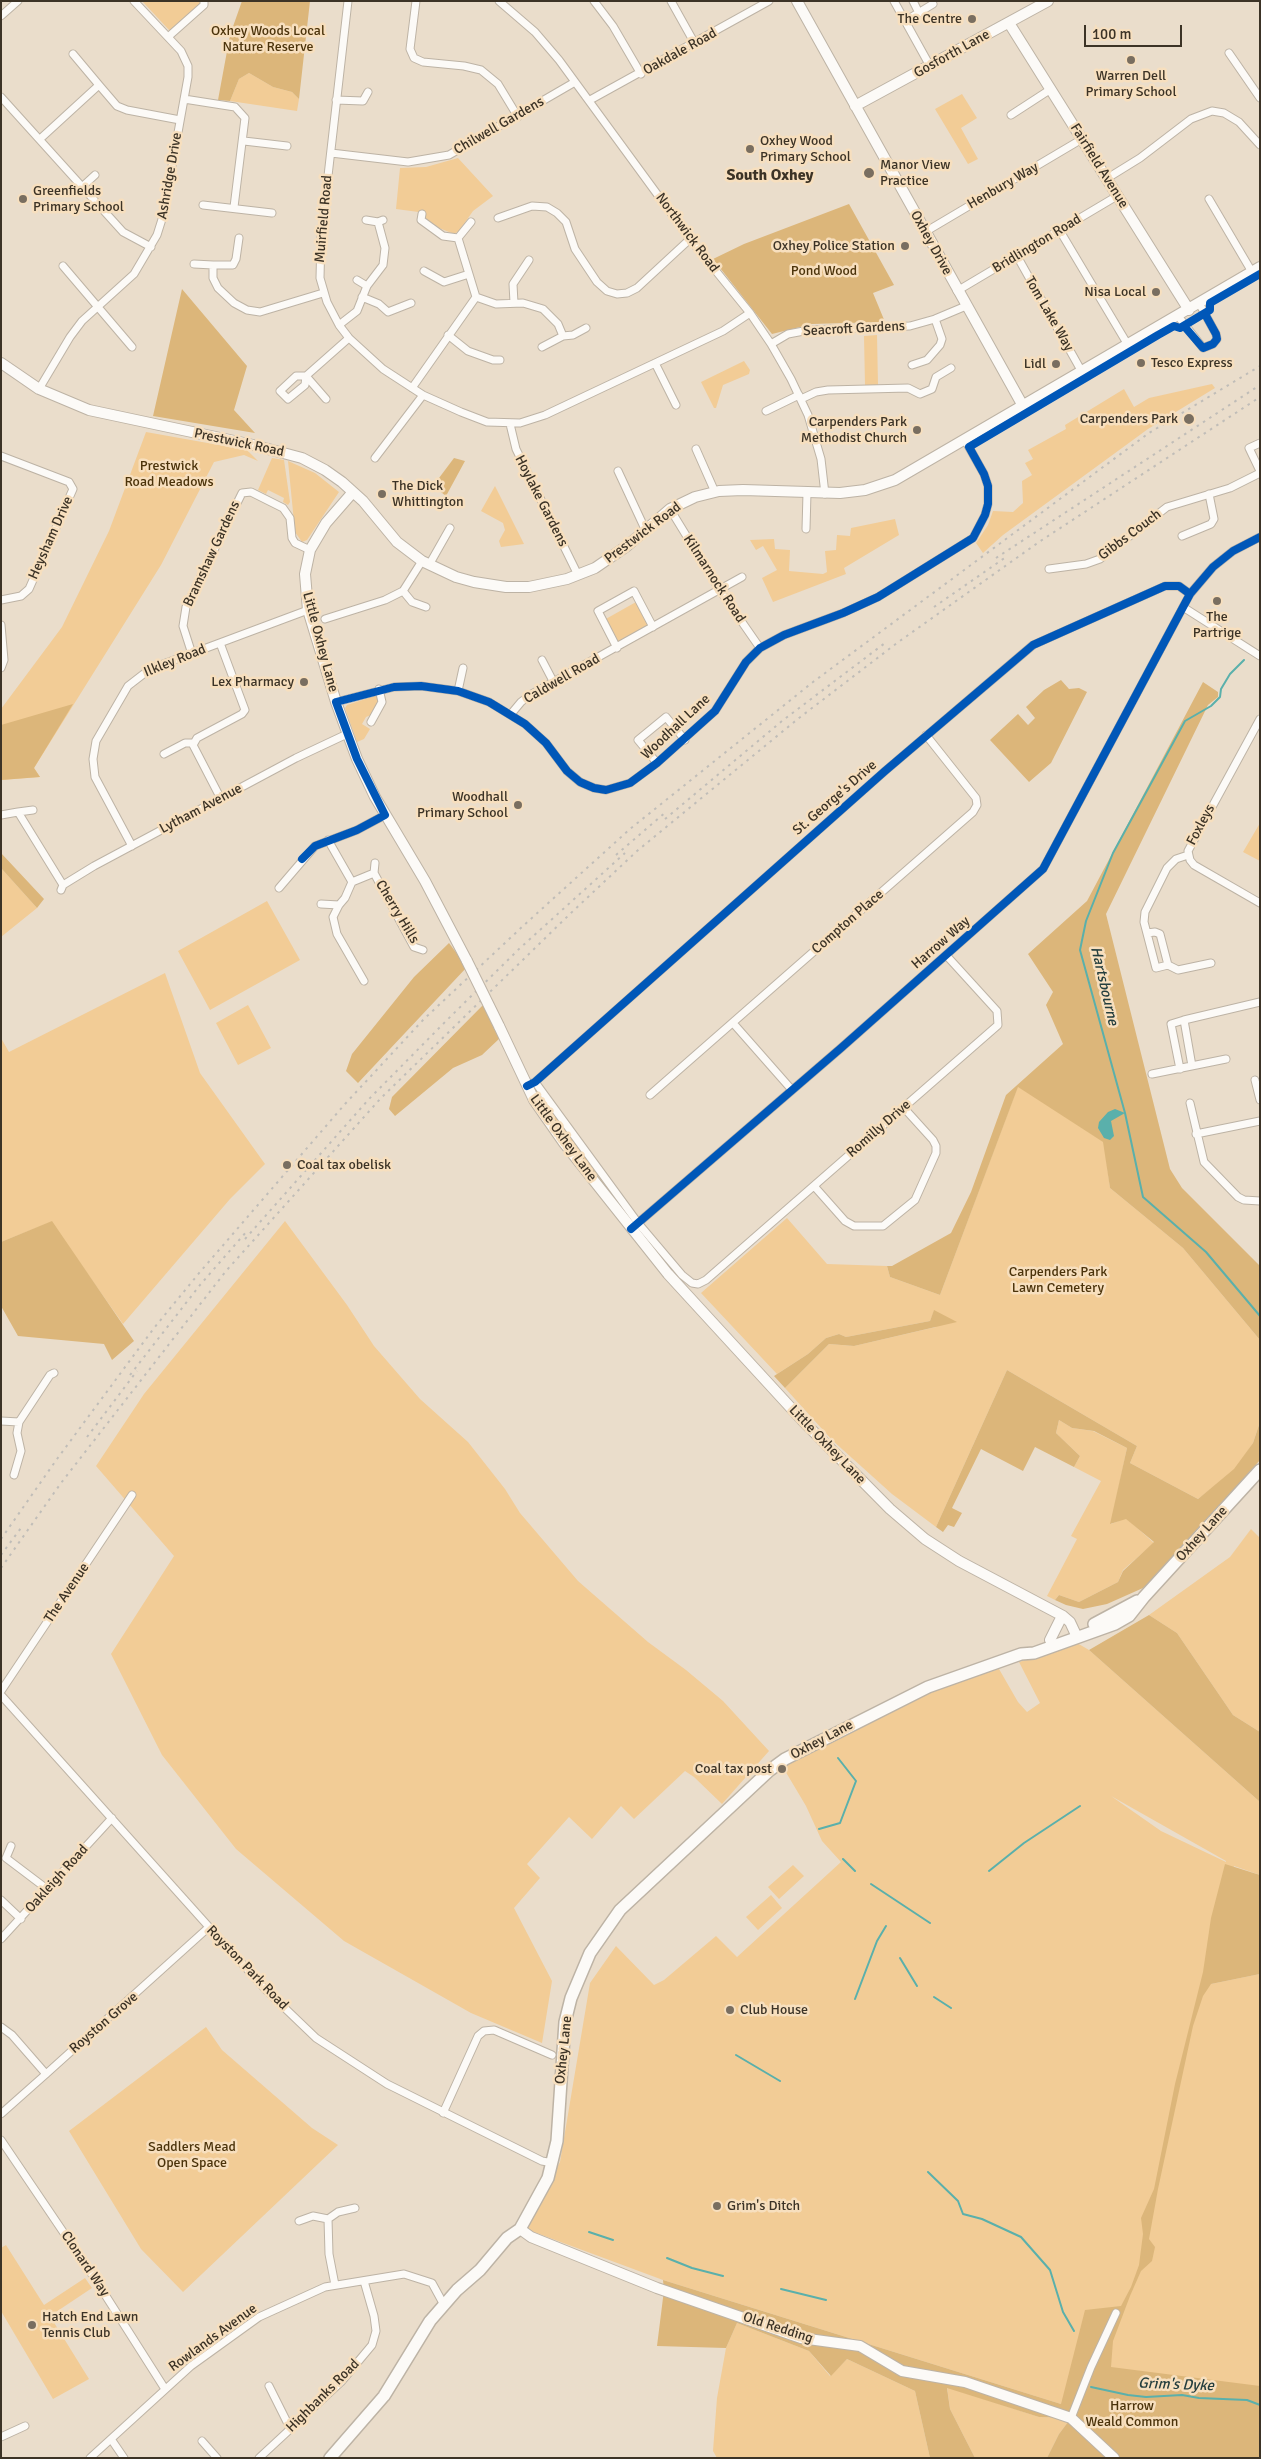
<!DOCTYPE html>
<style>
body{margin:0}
#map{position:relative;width:1261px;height:2459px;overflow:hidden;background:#eaddcb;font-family:Signika,sans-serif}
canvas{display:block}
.frame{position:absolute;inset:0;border:2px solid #3c3326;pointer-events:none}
.scale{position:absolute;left:1084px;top:25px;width:98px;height:22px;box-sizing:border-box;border:2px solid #3c3326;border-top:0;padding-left:6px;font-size:15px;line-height:18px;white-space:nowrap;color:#3c3326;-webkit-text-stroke:4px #f7dfbe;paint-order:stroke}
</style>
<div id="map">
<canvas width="1261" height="2459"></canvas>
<div class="frame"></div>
<div class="scale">100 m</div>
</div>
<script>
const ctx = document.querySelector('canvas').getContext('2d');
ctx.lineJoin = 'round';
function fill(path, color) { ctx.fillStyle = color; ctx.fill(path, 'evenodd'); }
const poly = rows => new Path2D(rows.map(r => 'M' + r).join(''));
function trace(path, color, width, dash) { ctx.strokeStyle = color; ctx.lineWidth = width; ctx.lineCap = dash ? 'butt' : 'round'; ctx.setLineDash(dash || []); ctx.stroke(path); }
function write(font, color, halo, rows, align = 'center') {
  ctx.font = font + ' Signika,sans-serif'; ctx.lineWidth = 5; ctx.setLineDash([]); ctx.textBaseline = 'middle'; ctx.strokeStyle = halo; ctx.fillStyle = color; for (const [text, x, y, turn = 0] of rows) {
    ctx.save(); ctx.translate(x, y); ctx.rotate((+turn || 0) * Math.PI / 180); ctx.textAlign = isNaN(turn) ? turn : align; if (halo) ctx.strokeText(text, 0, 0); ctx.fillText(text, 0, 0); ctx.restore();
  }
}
fill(poly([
 [142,1,201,1,201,3,170,31],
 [249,73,273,87,292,92,299,99,297,111,230,101,239,79],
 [962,94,977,118,961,128,978,159,968,164,935,109],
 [458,158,493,196,473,211,459,231,454,234,439,228,425,218,426,213,396,209,400,168,426,167],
 [877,335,878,385,865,385,864,336],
 [744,361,750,370,749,374,723,385,716,408,714,408,701,382],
 [1212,384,1215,388,1148,429,1003,535,983,553,976,543,988,525,993,511,1013,512,1023,503,1022,481,1032,475,1025,463,1033,459,1028,450,1066,429,1065,425,1124,389,1134,407,1149,398],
 [146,432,247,450,258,461,244,455,214,462,161,565,34,768,40,777,1,780,1,709,62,627,109,531],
 [272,458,284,460,290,502,288,505,283,502,284,498,268,490,266,494,258,490],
 [288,461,315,473,339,492,307,540,302,542,295,532],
 [495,486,524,544,501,547,499,541,505,530,503,523,481,511],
 [895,519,899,535,844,568,846,574,773,602,762,578,777,570,763,546,756,550,750,540,774,539,775,549,790,550,789,571,823,574,827,572,825,551,836,550,837,535,850,536,851,528],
 [636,602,648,625,617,644,604,620],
 [378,695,380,701,371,715,366,717,362,724,370,729,364,739,357,742,345,708,347,705],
 [1260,823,1260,861,1243,852],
 [1,868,37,908,1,937],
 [267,901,300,960,210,1010,178,951],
 [165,973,200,1073,265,1164,230,1199,123,1324,51,1222,1,1242,1,1038,9,1052],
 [248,1005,271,1048,238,1065,216,1023],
 [1018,1086,1104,1142,1110,1188,1183,1248,1260,1340,1260,1422,1253,1443,1235,1470,1198,1499,1130,1463,1137,1446,1007,1370,936,1527,892,1494,832,1440,785,1388,829,1344,854,1346,936,1327,934,1311,930,1321,846,1337,839,1334,826,1338,808,1354,777,1374,701,1293,787,1218,827,1264,887,1266,890,1277,940,1295],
 [536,1092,544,1099,631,1219,628,1219,613,1201,536,1097],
 [285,1221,347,1305,374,1346,420,1399,468,1442,505,1489,520,1513,578,1581,648,1642,686,1670,723,1701,769,1751,722,1804,694,1777,685,1771,634,1819,621,1806,592,1839,569,1817,527,1864,540,1878,514,1908,552,1981,542,2043,471,2013,344,1941,236,1849,162,1755,111,1654,174,1556,96,1466,144,1394],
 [1059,1420,1072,1428,1093,1431,1127,1448,1111,1524,1126,1518,1154,1543,1123,1570,1118,1582,1079,1602,1059,1595,1055,1600,1047,1596,1077,1539,1071,1536,1101,1481,1074,1467,1080,1456,1056,1433],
 [1251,1529,1260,1538,1260,1732,1233,1715,1177,1633,1149,1615,1230,1557],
 [1077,1643,1089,1650,1260,1802,1260,1875,1234,1866,1211,1984,1260,1974,1260,2388,1061,2404,663,2280,523,2228,560,2162,590,1983,616,1946,654,1985,664,1980,716,1936,737,1957,841,1862,822,1841,806,1806,781,1764,913,1697,999,1669,1018,1702,1027,1712,1040,1703,1019,1662],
 [1111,1796,1226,1861,1226,1862,1161,1831],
 [793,1865,804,1876,779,1899,768,1887],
 [771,1895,782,1908,758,1930,746,1917],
 [206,2027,222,2050,312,2128,338,2145,183,2292,141,2249,69,2131],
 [6,2245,44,2305,85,2278,92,2288,50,2316,89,2379,53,2399,1,2311,1,2248],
 [737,2323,809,2351,830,2376,847,2359,915,2391,930,2458,717,2458,713,2451,717,2398,726,2348],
 [947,2387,1039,2417,1071,2418,1059,2434,1047,2458,975,2458,950,2409]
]), '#f2cc96');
fill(poly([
 [242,1,310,1,299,99,292,92,273,87,249,73,239,79,230,101,218,100,230,35],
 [849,204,894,285,873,293,885,322,812,324,772,334,713,259,744,244],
 [182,289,247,366,234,410,255,433,153,416],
 [454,458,465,461,446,496,433,486],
 [1061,680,1069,689,1079,688,1087,692,1051,763,1029,782,990,740,1018,714,1028,725,1035,718,1026,707,1044,690],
 [1203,682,1218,692,1218,697,1208,705,1106,914,1170,1169,1182,1188,1260,1266,1260,1340,1183,1248,1110,1188,1103,1142,1018,1087,940,1295,890,1277,887,1266,892,1266,951,1233,971,1192,1006,1095,1063,1044,1046,1005,1053,992,1028,954,1087,901],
 [73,704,34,768,40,777,1,780,1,725],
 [1,853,44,899,37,908,1,868],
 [449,943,467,967,358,1083,346,1071,352,1054,414,977],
 [484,1004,500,1038,482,1055,453,1068,395,1116,389,1109,392,1097],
 [52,1221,134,1341,112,1360,104,1344,18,1336,1,1306,1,1242],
 [934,1310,957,1322,854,1346,829,1344,785,1388,774,1376,808,1354,826,1338,839,1334,846,1337,930,1321],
 [1007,1370,1137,1446,1130,1463,1198,1499,1234,1469,1253,1443,1260,1422,1260,1460,1161,1573,1143,1588,1107,1604,1083,1609,1066,1605,1055,1600,1059,1595,1079,1602,1118,1582,1123,1571,1154,1542,1126,1519,1110,1524,1127,1448,1094,1431,1072,1428,1059,1420,1056,1433,1080,1456,1074,1467,1035,1447,1023,1471,981,1449,952,1508,962,1513,954,1527,948,1525,943,1532,936,1527],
 [1149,1615,1177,1633,1233,1715,1260,1732,1260,1802,1089,1650],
 [1225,1864,1260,1875,1260,1974,1211,1984,1203,1996,1193,2026,1158,2189,1149,2239,1155,2247,1152,2261,1141,2271,1130,2296,1113,2341,1111,2367,1260,2386,1260,2458,1047,2458,1059,2434,1071,2418,1039,2417,947,2388,950,2409,975,2458,930,2458,915,2391,847,2359,831,2376,809,2351,737,2323,726,2348,657,2346,664,2290,663,2280,1061,2404,1085,2310,1121,2306,1131,2287,1139,2265,1143,2234,1141,2218,1154,2189,1175,2084,1203,1972,1211,1918]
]), '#dcb67a');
fill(poly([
 [1115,1109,1125,1113,1111,1121,1114,1136,1110,1140,1104,1138,1098,1128,1099,1122,1108,1112]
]), '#5ab0ab');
trace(poly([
 [1244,660,1230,674,1221,689,1220,697,1211,706,1185,721,1113,853,1086,921,1080,950,1125,1113,1143,1197,1206,1252,1260,1316],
 [819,1829,840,1823,856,1781,838,1758],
 [843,1859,855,1871],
 [989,1871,1024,1843,1080,1806],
 [871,1884,930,1923],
 [900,1958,917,1986],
 [934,1997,951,2008],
 [855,1999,877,1941,886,1926],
 [736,2055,780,2081],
 [928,2172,958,2201,963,2214,982,2219,1021,2237,1050,2270,1063,2312,1074,2331],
 [589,2232,613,2240],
 [667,2258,692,2268,723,2276],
 [781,2289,826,2300],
 [1091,2387,1128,2395,1146,2397,1182,2395,1199,2398,1247,2400,1260,2405]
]), '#5ab0ab', 2);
const street = poly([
 [348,1,321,237,320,278,327,302,339,325,349,338,383,369,423,395,461,412,487,422,520,423,545,415,723,331,750,313],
 [416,1,410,49,414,58,423,62,464,66,481,70,498,84,518,117],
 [499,1,535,32,559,60,690,239,750,313,771,344,791,379,808,415,821,459,825,494],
 [594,1,613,26,641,74],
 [671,1,695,44],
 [894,1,930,66],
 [913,1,919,13],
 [1,16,18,1],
 [905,21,933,4],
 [168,37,204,5,204,1],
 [1229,53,1260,98],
 [73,54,99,85],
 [1,97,123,232,151,247],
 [184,99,235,107,245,118,234,207],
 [336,100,363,101,368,92],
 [590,100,769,1],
 [1011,115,1051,89],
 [40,139,99,85,117,106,127,110,180,120],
 [244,141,287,146],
 [331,153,408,162,449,155,575,82],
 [1106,179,1140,158,1191,119,1212,111,1224,113,1239,122,1260,145],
 [83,186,95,175],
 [1209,199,1252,272],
 [203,205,272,213],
 [422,214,421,220,443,236,458,238],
 [498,218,532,206,547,207,557,213,566,222,575,249,597,282,607,291,617,294,627,293,637,288,690,239],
 [366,220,378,222,383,220],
 [471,222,458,238,476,297],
 [1060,231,1128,345],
 [925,232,1082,139],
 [1017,256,1082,372],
 [194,264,213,265,213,278,218,288,234,303,247,310,260,312,323,293],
 [213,265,233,265,236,259,239,238],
 [63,266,132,347],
 [424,271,444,282,469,274],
 [357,280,367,286],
 [957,291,1117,196],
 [362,297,379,304,388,312,411,303],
 [514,303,513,284,529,260],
 [1178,316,1203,348,1213,344,1217,339,1216,334,1199,303],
 [339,325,357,311,367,286,383,265,385,248,378,222],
 [448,335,468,351,493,360,500,360],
 [771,344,788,334,809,330,910,326,935,319,966,306],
 [542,347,563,336,573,335,586,328],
 [655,363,676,405],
 [912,365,927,360,940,345,942,339,935,319],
 [306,376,305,385,288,399,280,391,296,376,306,376,349,338],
 [306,376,326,399],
 [412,388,476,297,496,304,523,303,543,309,558,324,563,336],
 [39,389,70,337,82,321,134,274,157,235,163,216,188,77,188,66,181,51,134,1],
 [801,399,816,392,828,390,908,388,920,394,932,389,936,377,951,368],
 [766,411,799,395],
 [510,424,516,449,578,575],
 [1260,443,1249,448,1260,471],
 [696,449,715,492],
 [1,456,69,482,73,489,29,589,21,596,1,600],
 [375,458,423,395],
 [618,471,645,529],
 [670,509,719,589,760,648],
 [806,529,807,493],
 [1182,536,1211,524,1214,519,1209,494],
 [429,565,450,528],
 [1049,569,1086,564,1100,559,1167,507,1230,488,1260,473],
 [403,591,412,602,426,607],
 [1183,607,1260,656],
 [325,619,385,600,403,591,422,561],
 [1,625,4,660,1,668],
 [220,643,245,710,242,714,197,738,193,745,221,799],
 [617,648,598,611,634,591,653,627],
 [192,654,183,626,186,607,242,493,251,492,283,508,290,518,292,538,295,543,310,550],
 [542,660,554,683],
 [458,691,463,668],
 [336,702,394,687,421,686,458,691,489,702,525,724,546,743,567,771,580,782,594,788,606,790,630,783,657,763,715,711,746,662,760,648,784,635,843,613,878,597,973,538,985,515,988,504,988,486,984,474,965,440],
 [511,714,521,702,530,695,742,577],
 [1260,719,1188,851,1190,860,1194,865,1260,903],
 [371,722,382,702,379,689],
 [164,754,185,743,193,743],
 [657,763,638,740,666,717,685,740],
 [18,812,33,810],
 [1,815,18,812,63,885],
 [328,840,352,882,345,898,339,905,333,917,337,934,364,981],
 [132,846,95,777,93,759,96,741,128,686,150,669,308,610],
 [1188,855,1176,859,1167,868,1145,912,1144,922,1156,968,1168,965,1178,970,1211,963],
 [374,873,375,863],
 [352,882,374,873,414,947,423,950],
 [279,888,315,846,357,830,385,815],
 [61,890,63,885,94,866,296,758,347,734],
 [321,904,339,905],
 [1147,933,1155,932,1160,934,1168,965],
 [733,1023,792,1090],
 [1192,1066,1184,1020,1260,1002],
 [1180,1069,1171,1024,1184,1020],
 [1152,1074,1226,1059],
 [1255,1080,1260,1100],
 [535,1082,638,1223,682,1275,692,1283,698,1284,706,1280,998,1025,997,1011,946,955],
 [527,1086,535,1082,885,771,1033,645,1165,586,1179,586,1190,594],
 [650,1095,973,812,977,805,976,798,926,735],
 [1190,1103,1204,1162,1238,1197,1244,1200,1260,1201],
 [1196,1134,1260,1121],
 [814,1186,845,1221,854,1226,883,1226,915,1200,936,1153,936,1146,933,1140,904,1108],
 [631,1229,841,1048,1043,869,1190,594,1213,567,1233,551,1260,537],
 [1,1421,19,1422,50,1375,54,1373],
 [14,1475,21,1451,17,1433,19,1422],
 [1,1691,132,1495],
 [1,1695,209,1927,266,1990,316,2038,387,2084,542,2161,553,2163],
 [11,1846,6,1858,47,1889],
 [1,1900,21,1919],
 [1,1939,112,1818],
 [1,2027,12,2035,46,2074,209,1927],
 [443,2113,478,2036,484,2031,494,2030,552,2055],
 [1,2114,46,2074],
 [1,2140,97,2282,165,2389],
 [328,2219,338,2212,355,2208],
 [299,2221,313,2216,328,2219,329,2254,335,2285],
 [269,2386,290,2428],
 [1071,2418,1091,2367,1116,2313],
 [1,2437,25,2426],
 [111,2439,124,2458],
 [202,2441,217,2458],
 [90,2458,191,2366,259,2317,325,2287,404,2274,432,2283,444,2305],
 [259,2458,341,2382,372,2345,376,2331,374,2316,364,2281]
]);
const secondary = poly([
 [797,1,1023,406],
 [1009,23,1189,310],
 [855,106,1048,1],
 [1,363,39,389,89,410,253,445,302,458,325,470,342,482,363,501,397,542,422,561,456,577,474,582,506,587,529,587,567,579,595,568,627,546,670,509,695,497,719,491,743,490,840,493,865,490,895,480,1260,267],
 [353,492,326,523,310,550,305,574,308,610,336,702,357,759,375,797,425,881,467,961],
 [499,1026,534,1100,564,1143,668,1274,802,1420,890,1509,925,1539,959,1561,1063,1616,1070,1622,1077,1637],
 [1050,1640,1060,1620],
 [520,2229,531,2237,657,2288,801,2338,860,2346,902,2371,965,2382,1071,2418,1114,2458]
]);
const primary = poly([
 [1094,1624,1137,1601],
 [330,2458,384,2396,430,2321,457,2290,480,2270,507,2238,520,2229,548,2178,557,2141,565,2022,571,1998,590,1953,620,1910,770,1770,785,1759,928,1687,1021,1654,1034,1653,1115,1624,1129,1616,1144,1597,1260,1470]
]);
trace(street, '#bdb3a5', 9);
trace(secondary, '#bdb3a5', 12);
trace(primary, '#bdb3a5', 14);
trace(street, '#fcfaf7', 7);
trace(secondary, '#fcfaf7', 10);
trace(primary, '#fcfaf7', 11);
trace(poly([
 [996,558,1260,385],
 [934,607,1006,557],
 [665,819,782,721,885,643],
 [616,855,667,811],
 [245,1239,369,1099,446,1021,519,949,625,853],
 [130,1375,200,1285,247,1231],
 [87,1437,137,1371],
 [1,1539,57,1459,154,1328,200,1272,345,1104,424,1019,523,926,630,829,813,682,1149,433,1260,366],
 [1,1555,21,1528],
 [1,1568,61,1483,226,1271,381,1098,571,913,637,851,799,718,897,643,1039,542,1260,397]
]), '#c0bdb8', 2, [2.5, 5]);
const secondaryBridge = poly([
 [467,961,499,1026]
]);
trace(secondaryBridge, '#bdb3a5', 12, []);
trace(secondaryBridge, '#fcfaf7', 10);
trace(poly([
 [1184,326,1203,348,1213,344,1217,339,1216,334,1205,314],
 [302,859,315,846,357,830,385,815,357,759,336,702,394,687,421,686,458,691,489,702,525,724,546,743,567,771,580,782,594,788,606,790,630,783,657,763,715,711,746,662,760,648,784,635,843,613,878,597,973,538,985,515,988,504,988,486,984,474,969,447,1158,335,1174,326,1180,328,1210,310,1210,303,1260,274],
 [527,1086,535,1082,885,771,1033,645,1165,586,1179,586,1190,594],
 [631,1229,841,1048,1043,869,1190,594,1213,567,1233,551,1260,537]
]), '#0057b8', 8);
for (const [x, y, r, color] of [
 [972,19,5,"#796e60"],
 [1131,60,5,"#796e60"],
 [750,149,5,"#796e60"],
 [869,173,6,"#796e60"],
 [23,199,5,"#796e60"],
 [905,246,5,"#796e60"],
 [1156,292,5,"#796e60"],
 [1141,363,5,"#796e60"],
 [1056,364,5,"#796e60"],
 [1189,419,6,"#796e60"],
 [917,430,5,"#796e60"],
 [382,494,5,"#796e60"],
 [1217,601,5,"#796e60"],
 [304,682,5,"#796e60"],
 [518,805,5,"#796e60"],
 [287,1165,5,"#796e60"],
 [782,1769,5,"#796e60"],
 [730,2010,5,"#796e60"],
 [717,2206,5,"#796e60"],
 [32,2325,5,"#796e60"]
]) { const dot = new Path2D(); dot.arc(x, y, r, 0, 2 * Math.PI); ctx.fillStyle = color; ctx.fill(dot); trace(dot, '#f7dfbe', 2); }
write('14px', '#3c3326', '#f7dfbe', [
 ["The Centre",962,19],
 ["Warren Dell",1131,76,"center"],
 ["Primary School",1131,92,"center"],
 ["Oxhey Wood",760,141,"left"],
 ["Primary School",760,157,"left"],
 ["Manor View",880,165,"left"],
 ["Practice",880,181,"left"],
 ["Greenfields",33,191,"left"],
 ["Primary School",33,207,"left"],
 ["Oxhey Police Station",895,246],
 ["Nisa Local",1146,292],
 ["Tesco Express",1151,363,"left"],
 ["Lidl",1046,364],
 ["Carpenders Park",1178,419],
 ["Carpenders Park",907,422],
 ["Methodist Church",907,438],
 ["The Dick",392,486,"left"],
 ["Whittington",392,502,"left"],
 ["The",1217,617,"center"],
 ["Partrige",1217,633,"center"],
 ["Lex Pharmacy",294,682],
 ["Woodhall",508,797],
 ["Primary School",508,813],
 ["Coal tax obelisk",297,1165,"left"],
 ["Coal tax post",772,1769],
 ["Club House",740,2010,"left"],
 ["Grim's Ditch",727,2206,"left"],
 ["Hatch End Lawn",42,2317,"left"],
 ["Tennis Club",42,2333,"left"]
], 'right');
write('14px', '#4b330b', '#f7dfbe', [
 ["Oxhey Woods Local",268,31],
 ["Nature Reserve",268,47],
 ["Pond Wood",824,271],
 ["Prestwick",169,466],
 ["Road Meadows",169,482],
 ["Carpenders Park",1058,1272],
 ["Lawn Cemetery",1058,1288],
 ["Saddlers Mead",192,2147],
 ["Open Space",192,2163],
 ["Harrow",1132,2406],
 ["Weald Common",1132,2422]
]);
write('14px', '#3c3326', '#f7dfbe', [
 ["Oakdale Road",680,52,-29],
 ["Gosforth Lane",952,54,-29],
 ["Chilwell Gardens",499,126,-30],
 ["Fairfield Avenue",1099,166,58],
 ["Ashridge Drive",170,176,-80],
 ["Henbury Way",1003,186,-30],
 ["Muirfield Road",324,219,-85],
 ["Northwick Road",687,233,53],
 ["Oxhey Drive",931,243,61],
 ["Bridlington Road",1037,244,-31],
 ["Tom Lake Way",1049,314,60],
 ["Seacroft Gardens",854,329,-3],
 ["Prestwick Road",239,443,12],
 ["Hoylake Gardens",541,501,63],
 ["Prestwick Road",643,533,-37],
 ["Gibbs Couch",1130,535,-37],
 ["Heysham Drive",51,538,-66],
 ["Bramshaw Gardens",212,554,-65],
 ["Kilmarnock Road",714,579,57],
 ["Little Oxhey Lane",320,642,75],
 ["Ilkley Road",175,661,-22],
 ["Caldwell Road",562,679,-30],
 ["Woodhall Lane",676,727,-43],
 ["St. George's Drive",835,798,-41],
 ["Lytham Avenue",201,809,-28],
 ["Foxleys",1201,825,-62],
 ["Cherry Hills",397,912,59],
 ["Compton Place",848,922,-41],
 ["Harrow Way",941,943,-41],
 ["Romilly Drive",879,1129,-41],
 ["Little Oxhey Lane",563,1138,54],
 ["Little Oxhey Lane",827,1445,46],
 ["Oxhey Lane",1202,1534,-48],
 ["The Avenue",67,1593,-56],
 ["Oxhey Lane",822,1740,-28],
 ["Oakleigh Road",57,1879,-48],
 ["Royston Park Road",247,1968,46],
 ["Royston Grove",104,2023,-41],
 ["Oxhey Lane",564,2050,-84],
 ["Clonard Way",85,2264,56],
 ["Old Redding",778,2328,18],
 ["Rowlands Avenue",213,2338,-36],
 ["Highbanks Road",323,2396,-45]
]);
write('italic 15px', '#243e3e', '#f7dfbe', [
 ["Hartsbourne",1104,986,77],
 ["Grim's Dyke",1176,2385,2]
]);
write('bold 16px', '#3c3326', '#f7dfbe', [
 ["South Oxhey",770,176]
]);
</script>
